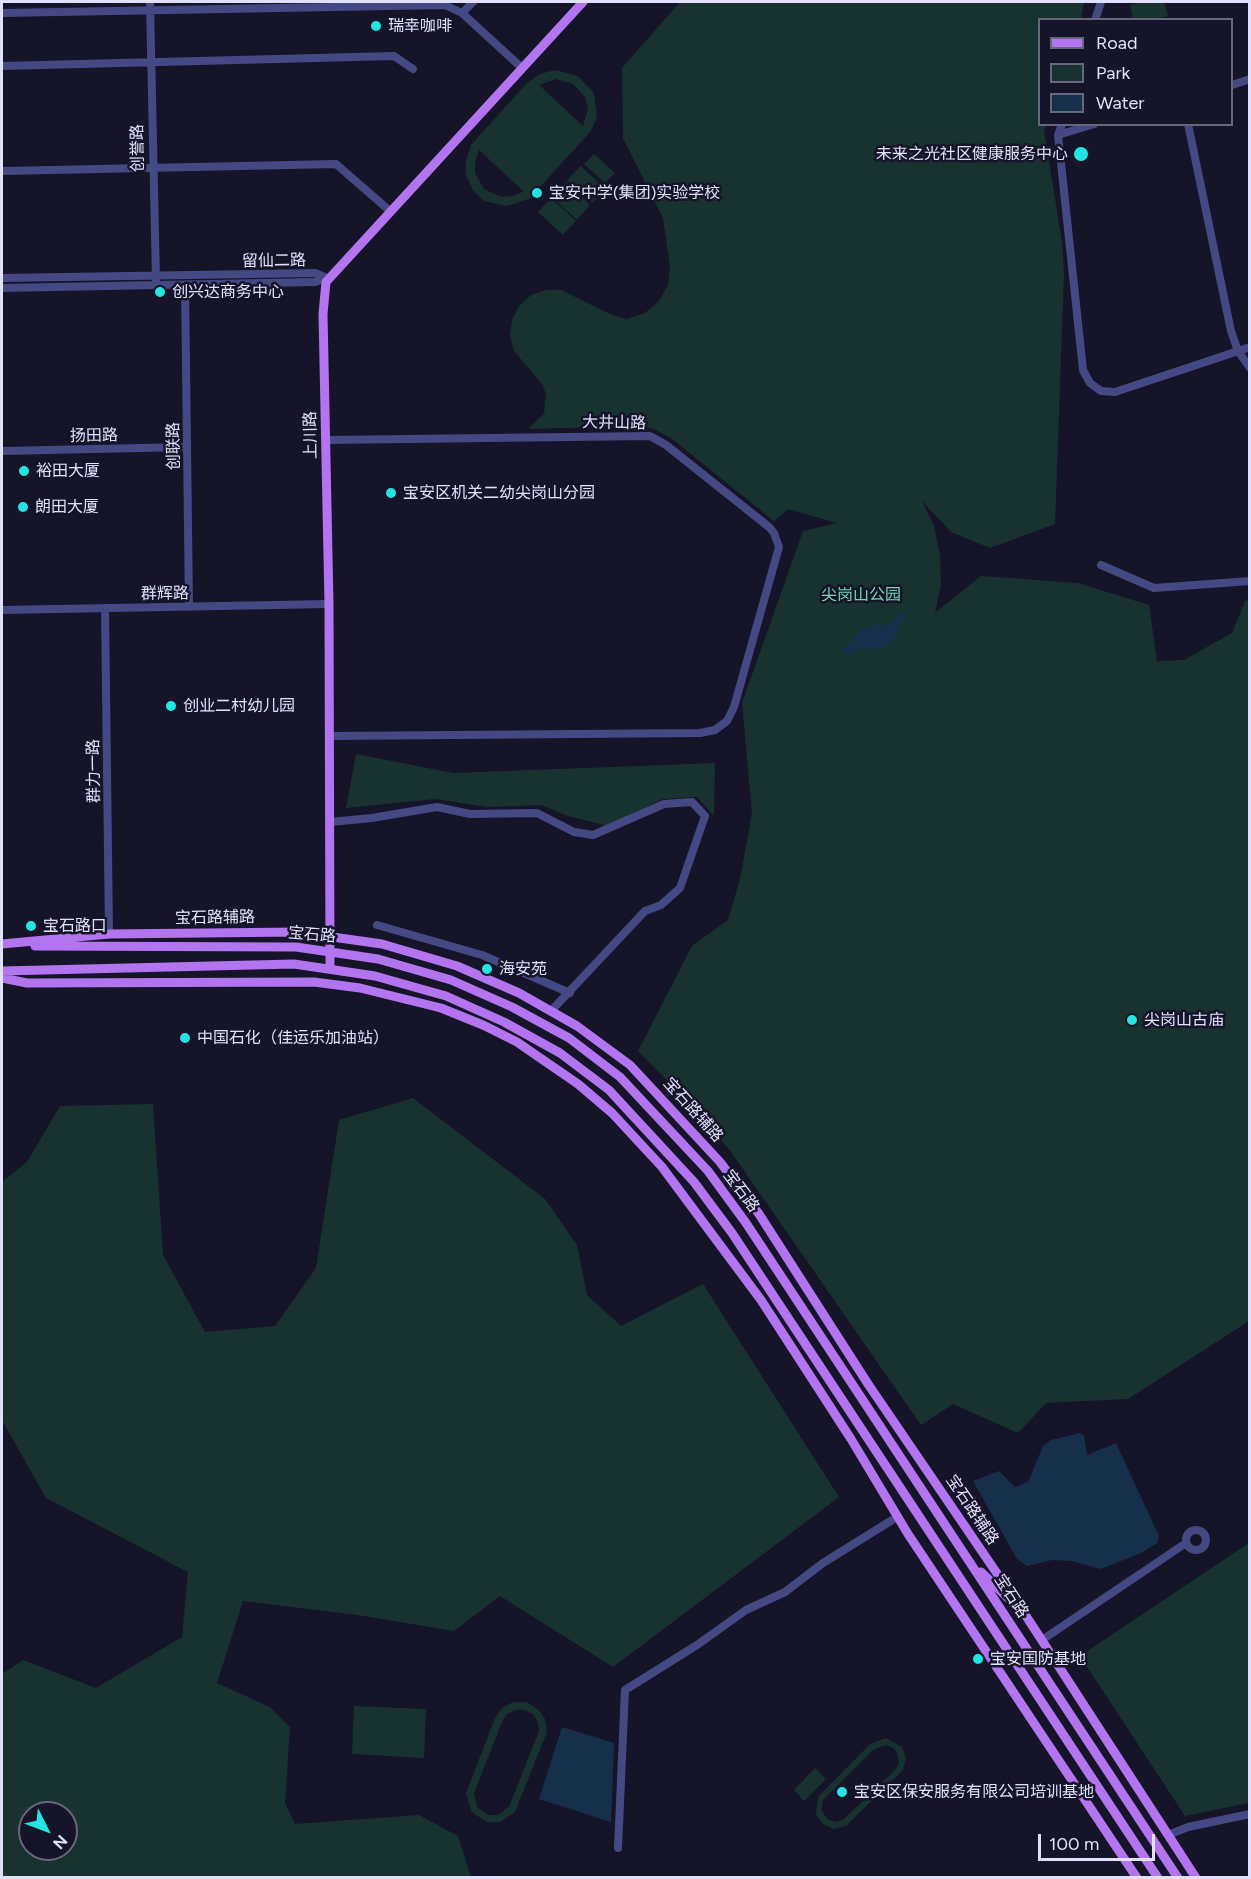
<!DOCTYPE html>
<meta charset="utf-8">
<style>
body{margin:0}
#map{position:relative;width:1251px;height:1879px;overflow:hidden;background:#161429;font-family:Figtree,sans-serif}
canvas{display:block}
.frame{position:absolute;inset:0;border:3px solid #e0e0fb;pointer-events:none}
.legend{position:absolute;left:1038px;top:18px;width:195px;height:108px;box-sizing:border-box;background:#161429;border:2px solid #67667d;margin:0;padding:8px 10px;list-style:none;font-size:18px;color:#e0e0fb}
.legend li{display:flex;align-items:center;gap:12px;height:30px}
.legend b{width:30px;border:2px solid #67667d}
.north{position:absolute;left:18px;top:1801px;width:60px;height:60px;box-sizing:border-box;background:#161429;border:2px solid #67667d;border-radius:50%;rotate:132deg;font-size:16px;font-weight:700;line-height:24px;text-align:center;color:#e0e0fb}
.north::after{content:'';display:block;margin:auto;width:21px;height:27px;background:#22e5e3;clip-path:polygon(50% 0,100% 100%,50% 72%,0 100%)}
.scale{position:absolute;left:1038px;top:1834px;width:117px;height:27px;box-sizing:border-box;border:3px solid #e0e0fb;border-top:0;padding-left:8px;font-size:18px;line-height:21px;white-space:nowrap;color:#e0e0fb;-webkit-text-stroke:4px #161429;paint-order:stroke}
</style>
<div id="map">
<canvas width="1251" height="1879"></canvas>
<div class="frame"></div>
<ul class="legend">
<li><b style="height:8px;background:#b374ef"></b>Road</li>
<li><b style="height:16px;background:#18332f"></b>Park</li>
<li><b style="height:16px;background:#16304c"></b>Water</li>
</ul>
<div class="north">N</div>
<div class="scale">100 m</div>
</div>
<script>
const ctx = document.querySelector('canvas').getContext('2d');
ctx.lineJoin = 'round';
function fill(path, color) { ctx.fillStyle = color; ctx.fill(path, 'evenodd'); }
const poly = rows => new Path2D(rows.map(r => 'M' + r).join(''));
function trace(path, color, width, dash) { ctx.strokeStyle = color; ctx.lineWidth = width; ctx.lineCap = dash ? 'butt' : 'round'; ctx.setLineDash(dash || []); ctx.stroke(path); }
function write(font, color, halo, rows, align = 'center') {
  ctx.font = font + ' Figtree,"Noto Sans SC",sans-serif'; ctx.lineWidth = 5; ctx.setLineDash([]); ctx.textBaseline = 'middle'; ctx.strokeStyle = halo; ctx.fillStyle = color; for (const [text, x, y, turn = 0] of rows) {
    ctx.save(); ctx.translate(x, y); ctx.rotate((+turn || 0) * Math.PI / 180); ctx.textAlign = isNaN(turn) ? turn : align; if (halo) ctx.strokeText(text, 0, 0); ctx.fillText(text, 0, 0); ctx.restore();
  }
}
fill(poly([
 [680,2,1084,2,1081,19,1040,20,1040,124,1046,125,1044,130,1062,242,1064,273,1055,524,990,548,951,532,922,501,934,526,940,555,941,585,935,613,981,576,1078,583,1149,605,1157,661,1184,660,1232,633,1245,601,1249,600,1249,1321,1128,1399,1046,1403,1018,1433,953,1404,921,1425,731,1152,693,1106,638,1051,692,946,728,920,740,879,752,813,742,703,803,531,837,523,788,509,774,521,671,438,652,428,637,426,528,429,544,414,546,394,542,384,514,351,510,335,512,320,519,306,531,295,546,290,561,290,612,315,627,319,645,313,659,301,668,285,670,267,663,218,623,138,622,68],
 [1142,2,1164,2,1168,16,1153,19,1133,19,1130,5],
 [555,70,578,76,594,93,597,117,591,131,529,199,507,206,484,201,473,190,466,175,466,160,471,145,527,83,540,74],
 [556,79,573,84,585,97,588,109,583,126,539,85],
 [479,150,523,191,524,191,513,196,501,197,484,189,475,173,475,161],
 [594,154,615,173,605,183,584,164],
 [581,166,605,189,592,203,567,180],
 [566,182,590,205,577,220,552,197],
 [551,198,576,221,563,235,538,212],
 [356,754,453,773,715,763,714,816,697,797,663,799,608,826,568,816,542,805,488,807,435,799,346,808],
 [413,1098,545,1199,577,1245,587,1295,621,1326,703,1284,839,1497,613,1667,500,1596,454,1631,358,1615,243,1601,217,1683,270,1707,290,1727,285,1803,295,1824,419,1815,458,1836,471,1877,2,1877,2,1674,23,1660,96,1688,182,1637,188,1572,46,1498,2,1420,2,1182,27,1162,60,1106,153,1104,163,1255,205,1332,275,1326,316,1268,339,1120],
 [30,1813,66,1813,66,1849,30,1849],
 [1249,1543,1249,1803,1185,1816,1080,1656],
 [513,1702,526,1702,538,1709,545,1719,547,1732,515,1812,500,1822,486,1822,471,1811,466,1793,495,1718,502,1708],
 [515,1710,525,1710,533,1714,538,1722,539,1731,509,1807,498,1815,488,1815,477,1807,474,1793,502,1722,507,1714],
 [354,1706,426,1709,424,1758,352,1754],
 [886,1738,902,1747,906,1758,903,1770,846,1826,834,1829,823,1824,816,1815,818,1797,870,1744],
 [886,1745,894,1748,898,1755,899,1763,895,1770,843,1820,835,1822,827,1819,821,1809,823,1800,874,1749],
 [815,1768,826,1779,804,1801,794,1790]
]), '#18332f');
fill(poly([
 [910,606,897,635,887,646,876,650,862,648,847,655,842,651,865,626,870,629,876,623,883,628],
 [1080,1433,1084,1436,1087,1455,1116,1443,1159,1536,1157,1543,1141,1553,1101,1569,1071,1561,1052,1560,1027,1566,1017,1559,973,1481,999,1471,1015,1487,1028,1482,1043,1446,1051,1440],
 [562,1727,614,1743,611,1822,539,1799]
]), '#16304c');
trace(poly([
 [150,2,156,281],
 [2,13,445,5,462,13,522,68],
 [462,13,473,2],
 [1095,20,1101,2],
 [2,66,394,56,413,69],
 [1232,85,1250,79],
 [1062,124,1058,135,1083,370,1090,383,1101,391,1115,392,1250,347],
 [1188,124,1231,331,1238,351,1250,368],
 [1058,135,1094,124],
 [2,171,336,164,390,211],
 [2,278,315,273,327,278],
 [185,285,189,607],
 [2,288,315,282,327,278],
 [326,440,650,436,666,445,769,527,774,533,779,547,734,707,727,721,715,730,700,733,330,736],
 [2,451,187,447],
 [1101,565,1154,588,1250,581],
 [105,608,109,934],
 [2,610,329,604],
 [330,822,372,818,437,807,470,814,537,813,574,832,593,835,664,804,692,802,705,816,680,888,661,905,645,911,551,1011],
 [377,925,482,955,570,993],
 '1186 1540a10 10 0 1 1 20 0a10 10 0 1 1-20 0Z',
 [1042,1640,1186,1543],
 [1168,1835,1188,1827,1250,1814],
 [618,1848,625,1690,697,1645,746,1610,785,1592,823,1563,897,1517]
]), '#454983', 8);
trace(poly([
 [2,944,109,934,297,932,382,944,457,966,519,993,577,1026,630,1065,720,1162,759,1214,868,1384,1028,1619,1196,1878],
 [35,946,296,947,378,959,451,980,512,1007,569,1038,620,1077,708,1171,746,1223,1178,1878],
 [330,968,329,604,323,314,326,282,583,2],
 [2,971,294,964,375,976,446,996,504,1022,560,1053,609,1090,694,1182,732,1233,1158,1878],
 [2,978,27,983,314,982,360,988,441,1008,483,1025,517,1042,578,1084,612,1113,662,1167,761,1300,851,1439,908,1534,1137,1878],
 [981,1572,1012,1602]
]), '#b374ef', 9);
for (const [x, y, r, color] of [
 [376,26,6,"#22e5e3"],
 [1081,154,8,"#22e5e3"],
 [537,193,6,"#22e5e3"],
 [160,292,6,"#22e5e3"],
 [24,471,6,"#22e5e3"],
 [391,493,6,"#22e5e3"],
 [23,507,6,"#22e5e3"],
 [171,706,6,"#22e5e3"],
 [31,926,6,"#22e5e3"],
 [487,969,6,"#22e5e3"],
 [1132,1020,6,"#22e5e3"],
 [185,1038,6,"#22e5e3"],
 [978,1659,6,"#22e5e3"],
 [842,1792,6,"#22e5e3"]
]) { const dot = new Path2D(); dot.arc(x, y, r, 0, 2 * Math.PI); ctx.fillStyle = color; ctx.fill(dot); trace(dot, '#161429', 2); }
write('16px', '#e0e0fb', '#161429', [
 ["瑞幸咖啡",388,26],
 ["未来之光社区健康服务中心",1068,154,"right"],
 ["宝安中学(集团)实验学校",549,193],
 ["创兴达商务中心",172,292],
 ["裕田大厦",36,471],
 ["宝安区机关二幼尖岗山分园",403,493],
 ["朗田大厦",35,507],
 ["创业二村幼儿园",183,706],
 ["宝石路口",43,926],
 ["海安苑",499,969],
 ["尖岗山古庙",1144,1020],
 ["中国石化（佳运乐加油站）",197,1038],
 ["宝安国防基地",990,1659],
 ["宝安区保安服务有限公司培训基地",854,1792]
], 'left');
write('16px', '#e0e0fb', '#161429', [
 ["创誉路",138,148,-91],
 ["留仙二路",274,261,-1],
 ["大井山路",614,423,1],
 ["上川路",311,435,-91],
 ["扬田路",94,436,-1],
 ["创联路",174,446,-91],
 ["群辉路",165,594,-1],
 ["群力一路",94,771,-91],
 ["宝石路辅路",215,918,-1],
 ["宝石路",312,935,5],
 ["宝石路辅路",693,1110,48],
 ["宝石路",741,1191,53],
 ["宝石路辅路",972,1510,56],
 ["宝石路",1011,1596,57]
]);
write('16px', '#73d4b1', '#161429', [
 ["尖岗山公园",861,595]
]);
</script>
